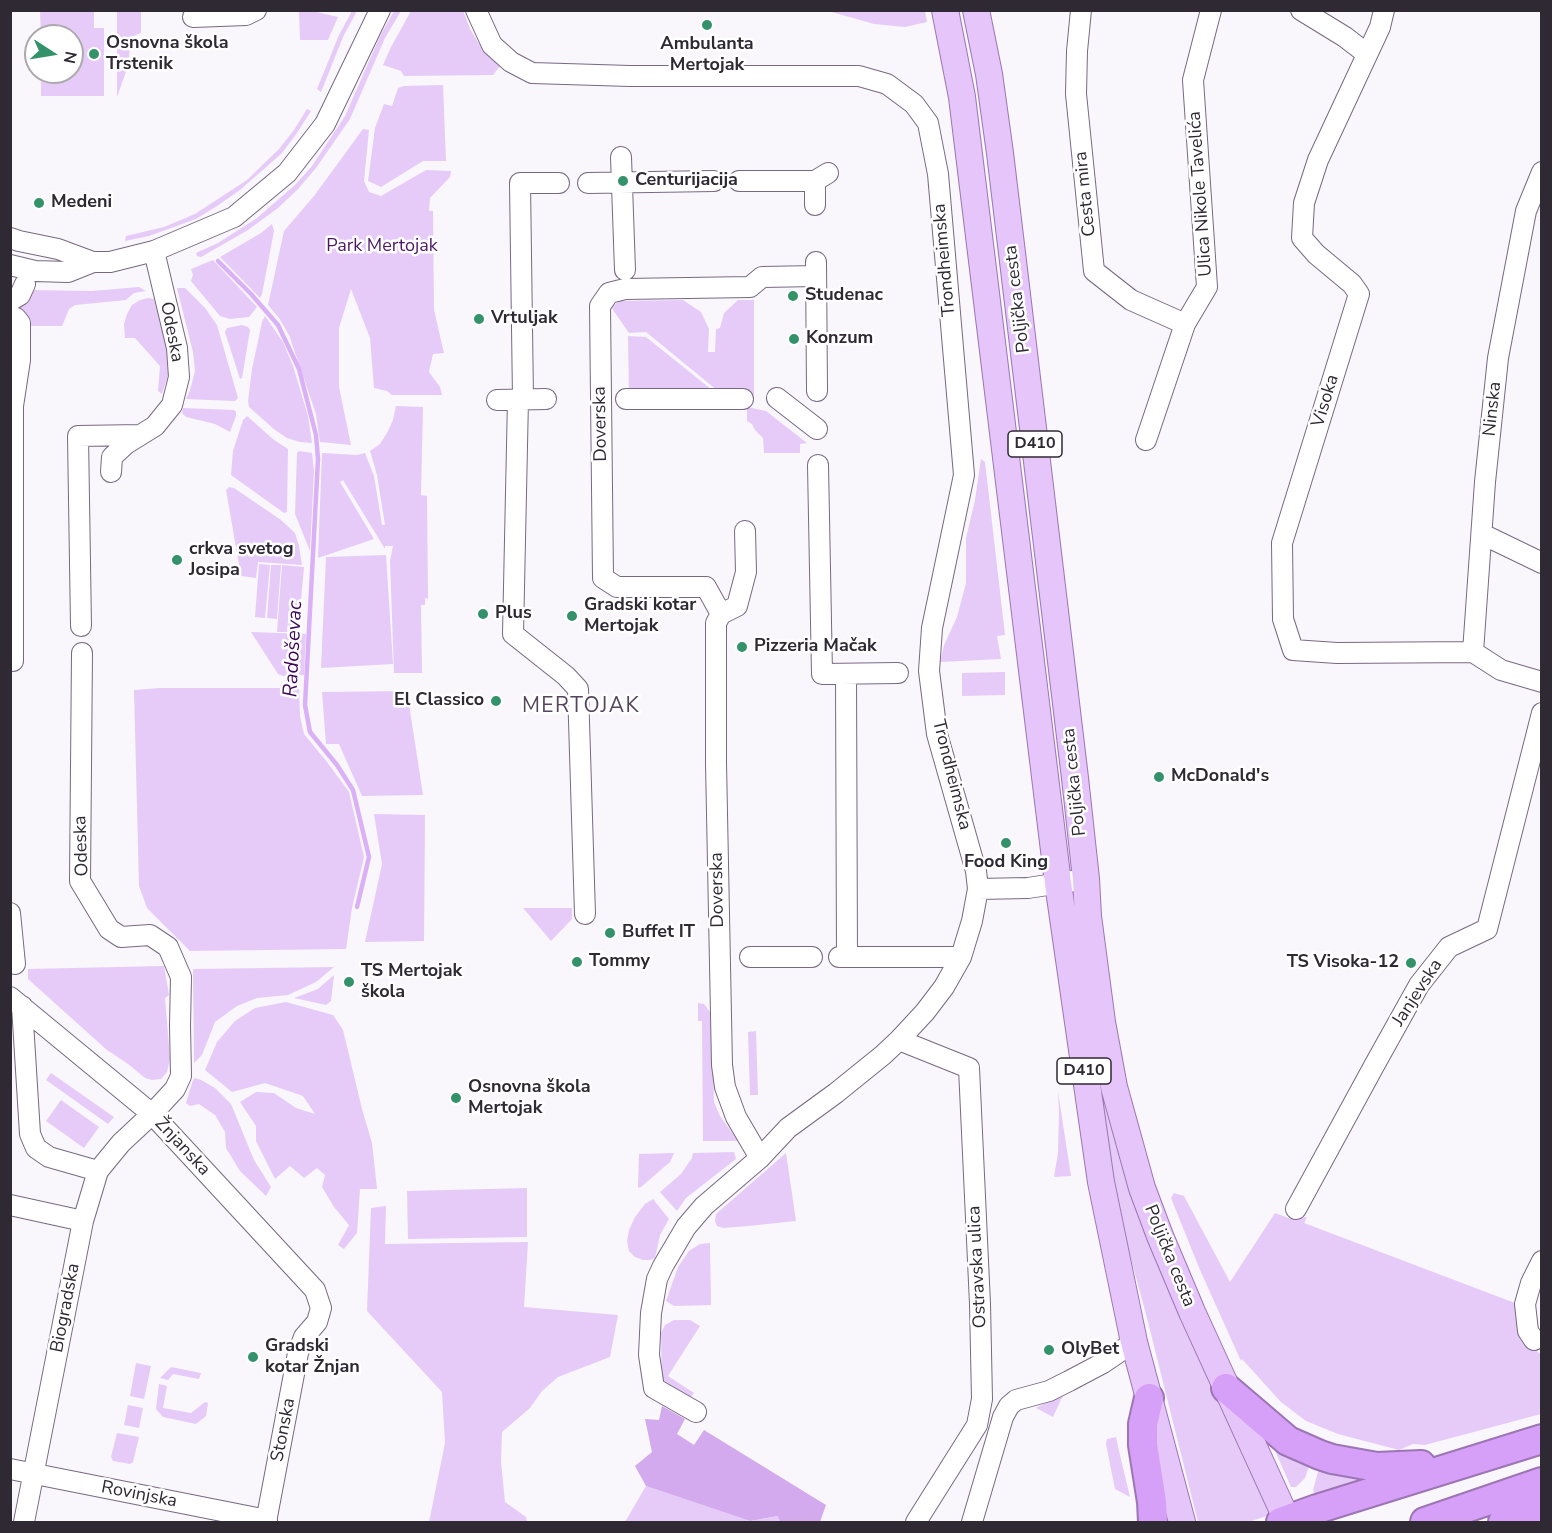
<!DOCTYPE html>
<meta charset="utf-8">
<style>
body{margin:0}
#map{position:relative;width:1552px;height:1533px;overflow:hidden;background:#f9f6fc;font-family:"Nunito Sans",sans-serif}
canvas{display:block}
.frame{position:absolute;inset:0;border:12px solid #2f2933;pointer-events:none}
.north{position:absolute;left:24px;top:24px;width:60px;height:60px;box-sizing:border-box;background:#fff;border:2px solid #aca9ad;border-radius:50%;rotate:102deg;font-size:16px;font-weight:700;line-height:24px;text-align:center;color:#2f2933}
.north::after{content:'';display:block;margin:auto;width:21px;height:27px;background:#34926a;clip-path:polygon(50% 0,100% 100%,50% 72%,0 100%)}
</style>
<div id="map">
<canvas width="1552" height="1533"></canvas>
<div class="frame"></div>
<div class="north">N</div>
</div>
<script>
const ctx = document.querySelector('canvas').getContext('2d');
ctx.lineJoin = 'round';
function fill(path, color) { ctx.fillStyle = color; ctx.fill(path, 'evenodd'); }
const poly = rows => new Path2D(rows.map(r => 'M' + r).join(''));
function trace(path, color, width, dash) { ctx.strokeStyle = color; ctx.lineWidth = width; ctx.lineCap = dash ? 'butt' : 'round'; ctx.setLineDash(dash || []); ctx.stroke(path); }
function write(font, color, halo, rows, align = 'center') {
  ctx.font = font + ' "Nunito Sans",sans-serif'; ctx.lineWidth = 5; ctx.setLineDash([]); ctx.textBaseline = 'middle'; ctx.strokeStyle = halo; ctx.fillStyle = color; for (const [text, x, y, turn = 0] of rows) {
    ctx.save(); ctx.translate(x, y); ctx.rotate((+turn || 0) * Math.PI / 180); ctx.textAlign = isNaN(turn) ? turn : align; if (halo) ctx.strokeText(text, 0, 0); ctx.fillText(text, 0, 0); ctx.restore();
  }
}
fill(poly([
 [463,10,470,29,479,44,489,56,500,66,493,75,404,76,401,71,383,65,391,47,411,11],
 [40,11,94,11,94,28,104,28,104,96,41,96,41,72,72,72,72,36,41,36],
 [117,11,141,11,141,33,131,37,128,66,117,97],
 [299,11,312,11,338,17,328,40,300,40],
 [352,11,357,11,343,37,321,92,317,89,339,35],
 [394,11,401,11,385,38,350,119,316,168,298,189,278,208,248,230,201,257,197,256,196,253,218,243,257,218,295,185,312,166,345,116,380,36],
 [828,11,925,11,927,22,905,27,874,24],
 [443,85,446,161,423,161,381,187,368,181,375,128,384,104,392,106,398,88,404,86],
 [307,109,311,111,297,133,282,153,240,190,217,206,196,219,149,236,125,241,126,236,164,227,195,214,247,180,279,149,294,130],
 [363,129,369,130,364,181,369,192,381,196,426,170,451,171,450,177,430,198,429,211,433,211,434,310,444,353,433,354,429,372,440,387,442,395,392,395,387,391,374,388,370,338,351,289,339,328,339,387,351,445,320,442,316,414,289,335,279,318,268,305,284,231,314,196],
 [272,224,274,231,262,294,260,298,220,257,261,233],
 [213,260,257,307,249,317,230,319,220,316,191,281,193,275,191,269],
 [139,287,146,291,134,293,126,300,75,305,69,309,62,326,30,326,27,315,16,308,29,290,92,291],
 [177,288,185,288,205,308,217,325,238,398,235,401,186,399,190,390,195,371,193,352],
 [148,298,154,299,168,352,168,375,162,394,158,391,160,366,135,338,125,338,124,324,127,314,132,305,140,300],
 [683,300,701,312,709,329,708,352,715,352,716,329,720,328,724,313,738,300,754,300,754,395,718,391,646,332,629,333,611,307,620,301],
 [265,316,283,342,293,366,308,416,312,443,300,442,287,438,275,430,249,407,248,401,252,369,262,322],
 [242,325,248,327,250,330,242,378,240,379,225,332,227,328],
 [628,336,646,337,712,390,629,397],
 [396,406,423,407,421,495,427,496,428,599,425,598,425,605,421,605,422,673,394,673,390,561,393,546,385,546,385,549,343,480,340,482,374,539,318,558,322,453,357,455,365,453,374,476,382,525,385,525,377,475,370,451,380,444,387,433,393,420],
 [747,407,766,411,807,443,800,444,800,453,764,453,763,438,755,430,752,424,747,421],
 [183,408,234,410,236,412,236,416,230,432,215,424,186,417,182,413],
 [247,416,274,440,288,449,287,512,284,513,231,475,233,451,243,420],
 [299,451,312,453,314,471,310,551,295,514,297,453],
 [981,459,985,462,1005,635,997,636,1001,659,940,662,944,645,957,617,966,583,966,538,975,500],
 [229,487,234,488,281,520,295,533,299,546,302,565,258,562,256,578,241,576,226,490],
 [386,555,393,664,321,668,326,557],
 [259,564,270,565,265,618,255,617],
 [271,565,281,565,277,619,267,618],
 [282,565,304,567,298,633,288,632,291,589,287,632,277,632],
 [251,632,306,634,304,675,283,676,278,674],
 [1005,672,1005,695,962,696,962,673],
 [160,688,299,688,300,716,304,734,327,762,349,792,364,857,352,908,346,949,190,951,147,908,139,886,134,690],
 [407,691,423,795,362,796,339,744,326,744,322,692],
 [374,814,425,815,424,941,365,942,382,864],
 [523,908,572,908,572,919,551,941],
 [164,966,169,995,165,998,170,1059,167,1072,161,1079,152,1080,145,1078,128,1064,107,1050,28,979,28,969],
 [334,967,316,982,288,995,257,998,237,1006,215,1022,202,1055,194,1063,193,969],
 [334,975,331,1001,326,1005,294,998,318,989],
 [286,1002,333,1015,343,1030,362,1109,372,1143,377,1189,360,1189,357,1233,344,1249,338,1245,349,1225,334,1207,322,1187,325,1175,317,1168,304,1178,290,1166,275,1179,256,1141,256,1126,240,1102,256,1092,274,1093,296,1108,315,1114,303,1096,265,1083,232,1092,205,1070,217,1042,235,1021,255,1008],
 [698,1003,704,1004,710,1012,712,1025,714,1102,720,1116,738,1141,703,1141,702,1021,698,1021],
 [756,1031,758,1095,750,1095,748,1032],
 [1101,1063,1272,1509,1267,1516,1248,1522,1198,1522,1147,1318,1122,1225,1108,1147,1095,1064],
 [51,1073,114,1117,108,1124,46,1080],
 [195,1078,201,1080,215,1088,231,1104,254,1160,271,1187,266,1196,240,1171,226,1148,225,1132,215,1115,199,1104,190,1106,186,1103,193,1080],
 [1058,1092,1071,1176,1054,1177,1058,1153,1059,1113],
 [61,1100,99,1127,84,1148,46,1121],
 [734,1152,736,1159,686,1198,677,1211,660,1192,681,1174,692,1158,693,1153],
 [674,1153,670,1162,641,1187,638,1188,639,1154],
 [786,1153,796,1221,748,1226,723,1228,717,1226,715,1221,716,1214],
 [527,1188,527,1237,408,1239,407,1191],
 [1174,1193,1184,1196,1230,1282,1275,1213,1291,1219,1307,1217,1304,1223,1515,1303,1516,1319,1521,1334,1532,1348,1541,1354,1541,1414,1425,1445,1413,1444,1399,1450,1338,1434,1306,1421,1281,1402,1242,1359,1241,1361,1200,1270,1171,1198],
 [653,1199,669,1219,660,1235,655,1258,650,1260,643,1260,635,1257,629,1251,627,1241,629,1230,635,1217,645,1204],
 [386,1206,385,1244,528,1242,524,1307,618,1315,610,1357,558,1377,542,1391,530,1408,502,1432,501,1462,505,1502,526,1517,527,1522,429,1522,445,1443,442,1392,367,1311,371,1208],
 [710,1243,711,1305,674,1306,666,1301,678,1267,689,1251,700,1244],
 [674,1320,690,1320,700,1326,668,1376,694,1393,688,1401,662,1387,661,1333,665,1325],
 [136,1363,151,1366,144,1399,130,1396],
 [171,1367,201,1373,199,1379,173,1374,168,1380,160,1378],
 [159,1384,167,1386,163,1408,191,1413,205,1402,208,1403,206,1416,196,1424,163,1417,156,1409],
 [1064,1393,1053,1417,1036,1408],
 [128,1405,143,1408,139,1428,124,1425],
 [117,1433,139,1437,133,1462,130,1464,113,1461,111,1457],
 [1116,1437,1119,1451,1130,1497,1115,1489,1106,1444,1107,1439],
 [1273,1446,1310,1464,1305,1478,1296,1487,1291,1487],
 [1319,1468,1359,1479,1357,1483,1315,1495,1313,1490],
 [646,1486,750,1521,779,1516,780,1522,625,1522]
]), '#e6cbf9');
fill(poly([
 [662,1406,685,1419,677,1434,694,1445,704,1430,826,1505,820,1522,780,1522,778,1516,750,1521,646,1486,635,1466,652,1452,645,1419,659,1420]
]), '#d3aaed');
trace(poly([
 [218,261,251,294,278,325,299,369,316,435,318,459,305,705,310,732,337,765,353,790,369,857,357,907]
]), '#dbb1f5', 4.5);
const minor = poly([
 [476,10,492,45,511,62,532,73,630,76,859,76,887,84,914,104,928,123,938,174,964,475,932,628,929,671,937,734,976,871,978,889,972,921,961,957,944,987,925,1012,899,1040,883,1055,836,1093,788,1128,760,1158,704,1206,686,1227,663,1266,657,1279,651,1313,649,1355,654,1388,696,1412],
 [1081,10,1077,51,1076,94,1094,271,1131,300,1185,324],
 [1301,10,1345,37,1367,54],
 [1384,10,1380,27,1318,160,1304,203,1302,238,1316,254,1352,284,1359,294,1282,543,1283,619,1293,650,1337,653,1473,652],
 [193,17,246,15,256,10],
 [621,157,625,270],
 [739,181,815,181,828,173],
 [815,181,815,205],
 [588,183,714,181],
 [10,238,19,241,58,249,93,262],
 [816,262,817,391],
 [10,265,35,271,68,272,93,262,110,262,154,251,234,217,287,173,325,124,380,10],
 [10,301,20,295,25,284],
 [10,316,16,318,20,323,20,360,13,406,13,661],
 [777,398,817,429],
 [518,399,513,634,566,676,578,689,585,914],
 [523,399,520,183,559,183],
 [626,399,743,399],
 [497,400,546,399],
 [1146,440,1185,324,1207,287,1193,80,1211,10],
 [818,465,822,674,898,673],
 [111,472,112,457,126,444,155,426,172,405,179,377,177,348,154,251],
 [745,531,746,572,737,606,721,614,716,623,716,763,722,1065,725,1087,736,1117,760,1158],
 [1482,534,1542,563],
 [721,614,706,587,617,587,603,578,600,306,609,293,625,289,750,287,762,277,816,276],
 [81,626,78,436,140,435],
 [1473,652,1485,482,1498,358,1526,211,1542,172],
 [1473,652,1501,670,1542,682],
 [846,674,847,957],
 [978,889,1028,888,1086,879],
 [10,913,15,964],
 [750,957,812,957],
 [839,957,961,957],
 [10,997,152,1114,315,1290,321,1308,317,1322,304,1337,298,1353,266,1522],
 [22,1006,30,1134,36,1148,49,1157,98,1171],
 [899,1040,969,1068,980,1304,982,1399,977,1425,916,1522],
 [10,1205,83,1221],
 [1296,1209,1375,1064,1419,985,1449,947,1487,929,1542,713],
 [1534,1340,1528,1331,1525,1304,1531,1283,1542,1261],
 [10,1469,267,1520],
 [24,1522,83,1221,98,1171,121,1143,152,1114,175,1089,181,1076,180,1026,181,977,168,947,150,935,121,937,109,929,80,881,82,653],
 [972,1522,1003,1417,1009,1406,1016,1400,1049,1391,1069,1381,1103,1363,1134,1342]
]);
const major = poly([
 [945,10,962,97,1058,883,1101,1182,1134,1342,1182,1522],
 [976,10,989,74,1000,153,1075,778,1086,879,1088,916,1102,1022,1114,1087,1142,1188,1160,1236,1192,1312,1288,1522]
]);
const highway = poly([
 [1226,1388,1288,1441,1320,1455,1332,1459,1377,1467,1421,1465],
 [1149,1398,1143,1424,1143,1445,1152,1502,1153,1522],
 [1281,1522,1317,1509,1542,1439],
 [1425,1522,1542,1482],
 [1503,1522,1542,1509]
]);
trace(minor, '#786982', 22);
trace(major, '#9c76b3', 28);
trace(highway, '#9c76b3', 32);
trace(minor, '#fff', 20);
trace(major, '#e6c5fb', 26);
trace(highway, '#d69ff8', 28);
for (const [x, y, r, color] of [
 [707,25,6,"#34926a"],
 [94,54,6,"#34926a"],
 [623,181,6,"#34926a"],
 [39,203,6,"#34926a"],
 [793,296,6,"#34926a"],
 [479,319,6,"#34926a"],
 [794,339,6,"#34926a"],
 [177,560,6,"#34926a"],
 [483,614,6,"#34926a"],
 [572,616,6,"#34926a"],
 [742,647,6,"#34926a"],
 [496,701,6,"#34926a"],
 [1159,777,6,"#34926a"],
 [1006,843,6,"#34926a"],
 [610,933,6,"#34926a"],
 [577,962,6,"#34926a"],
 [1411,963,6,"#34926a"],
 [349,982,6,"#34926a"],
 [456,1098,6,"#34926a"],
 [1049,1350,6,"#34926a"],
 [253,1357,6,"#34926a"]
]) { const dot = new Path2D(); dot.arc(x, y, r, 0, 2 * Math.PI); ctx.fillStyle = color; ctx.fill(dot); trace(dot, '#fff', 2); }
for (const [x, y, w] of [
 [1035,444,54],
 [1084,1071,54]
]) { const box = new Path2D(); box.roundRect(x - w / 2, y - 13, w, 26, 4.5); ctx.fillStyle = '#fff'; ctx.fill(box); trace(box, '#2f2933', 1.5); }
write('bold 16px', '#2f2933', null, [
 ["D410",1035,444],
 ["D410",1084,1071]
]);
write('bold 18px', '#2f2933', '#fff', [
 ["Osnovna škola",106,44],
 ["Trstenik",106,65],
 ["Ambulanta",707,45,"center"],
 ["Mertojak",707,66,"center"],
 ["Centurijacija",635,181],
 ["Medeni",51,203],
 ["Studenac",805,296],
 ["Vrtuljak",491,319],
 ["Konzum",806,339],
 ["crkva svetog",189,550],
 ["Josipa",189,571],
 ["Gradski kotar",584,606],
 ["Mertojak",584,627],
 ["Plus",495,614],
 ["Pizzeria Mačak",754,647],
 ["El Classico",484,701,"right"],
 ["McDonald's",1171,777],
 ["Food King",1006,863,"center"],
 ["Buffet IT",622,933],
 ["Tommy",589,962],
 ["TS Visoka-12",1399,963,"right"],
 ["TS Mertojak",361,972],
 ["škola",361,993],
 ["Osnovna škola",468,1088],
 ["Mertojak",468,1109],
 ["Gradski",265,1347],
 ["kotar Žnjan",265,1368],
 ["OlyBet",1061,1350]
], 'left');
write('18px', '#2f2933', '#fff', [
 ["Cesta mira",1086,194,-96],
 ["Ulica Nikole Tavelića",1201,194,-94],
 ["Trondheimska",945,260,-95],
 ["Poljička cesta",1018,299,-97],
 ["Odeska",171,332,79],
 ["Visoka",1326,401,-73],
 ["Ninska",1493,409,-84],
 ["Doverska",601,424,-91],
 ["Trondheimska",951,775,76],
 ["Poljička cesta",1075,782,-96],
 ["Odeska",82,846,-92],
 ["Doverska",718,890,-91],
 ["Janjevska",1418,993,-57],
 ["Žnjanska",182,1147,47],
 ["Poljička cesta",1169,1256,68],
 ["Ostravska ulica",978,1267,-93],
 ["Biogradska",66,1308,-79],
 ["Stonska",284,1430,-79],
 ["Rovinjska",139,1495,11]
]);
write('18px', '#4c1866', '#fff', [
 ["Park Mertojak",382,247]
]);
write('italic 20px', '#3f0658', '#fff', [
 ["Radoševac",294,649,-87]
]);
ctx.letterSpacing = '1.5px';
write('21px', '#54455d', '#fff', [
 ["MERTOJAK",581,707]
]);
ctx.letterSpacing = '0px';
</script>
